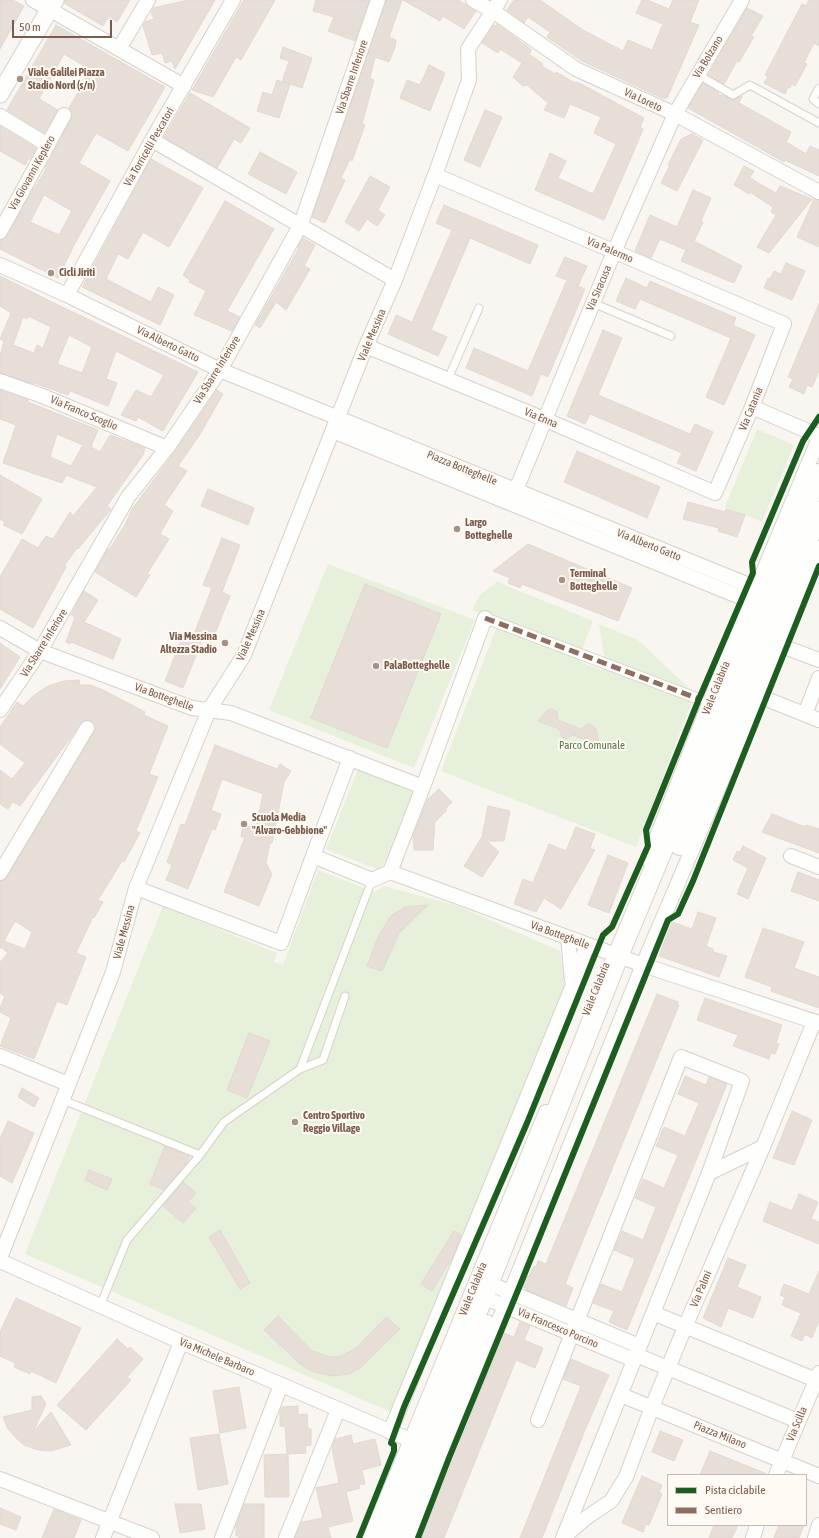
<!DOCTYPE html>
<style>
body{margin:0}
#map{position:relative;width:819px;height:1538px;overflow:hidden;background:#f9f5f0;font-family:"Asap Condensed",sans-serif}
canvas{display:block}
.legend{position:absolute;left:667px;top:1474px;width:140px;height:52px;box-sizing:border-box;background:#fffaf3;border:1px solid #cabbb1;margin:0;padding:5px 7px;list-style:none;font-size:12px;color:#7a5c4d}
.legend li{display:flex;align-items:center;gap:8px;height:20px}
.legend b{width:20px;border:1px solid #cabbb1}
.scale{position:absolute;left:12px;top:20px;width:100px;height:18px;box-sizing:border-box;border:2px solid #7a5c4d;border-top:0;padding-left:5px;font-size:12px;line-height:14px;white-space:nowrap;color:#7a5c4d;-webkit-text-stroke:3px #fffaf3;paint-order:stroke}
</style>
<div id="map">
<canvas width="819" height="1538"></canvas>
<ul class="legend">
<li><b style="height:5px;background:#1b5e20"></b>Pista ciclabile</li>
<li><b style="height:5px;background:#8d6e63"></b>Sentiero</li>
</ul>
<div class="scale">50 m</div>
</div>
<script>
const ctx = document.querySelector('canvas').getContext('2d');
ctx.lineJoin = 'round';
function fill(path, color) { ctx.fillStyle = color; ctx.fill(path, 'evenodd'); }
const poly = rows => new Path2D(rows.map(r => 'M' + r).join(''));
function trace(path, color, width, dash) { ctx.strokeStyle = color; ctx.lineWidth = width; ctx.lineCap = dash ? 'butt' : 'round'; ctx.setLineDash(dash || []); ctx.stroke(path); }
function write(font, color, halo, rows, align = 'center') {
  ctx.font = font + ' "Asap Condensed",sans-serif'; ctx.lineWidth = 4; ctx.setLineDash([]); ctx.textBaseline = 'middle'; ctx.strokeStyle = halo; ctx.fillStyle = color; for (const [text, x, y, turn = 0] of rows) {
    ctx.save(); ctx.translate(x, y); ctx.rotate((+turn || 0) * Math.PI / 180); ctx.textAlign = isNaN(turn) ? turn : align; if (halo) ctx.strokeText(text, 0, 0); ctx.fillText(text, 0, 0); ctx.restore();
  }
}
fill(poly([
 [757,429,794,445,762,522,725,507],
 [328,564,475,620,414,768,269,710],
 [498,581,502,584,593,621,581,651,472,610,480,595],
 [498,624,577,655,581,662,601,670,609,666,693,699,636,847,441,771],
 [599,624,638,640,695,694,605,660],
 [358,769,413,791,381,871,326,849],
 [318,870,374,892,384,886,458,906,560,951,568,990,393,1413,25,1254,163,906,277,953,274,962,283,965]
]), '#e7f0db');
const building = poly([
 [0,0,13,0,24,6,0,49,0,0],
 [65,0,130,0,117,22,109,16,103,26,64,3,65,0],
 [188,0,215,0,175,69,172,61,165,63,162,53,152,55,143,26,145,22,154,19,151,13,153,8,188,0],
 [244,0,275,0,241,60,236,57,213,97,192,90,244,0],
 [316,0,369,0,355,41,328,31,334,17,313,11,316,0],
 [386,0,402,0,389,37,396,40,395,47,389,62,375,57,370,78,374,80,362,124,365,125,352,161,350,159,341,178,345,180,325,223,312,217,386,0],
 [403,0,458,0,476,11,464,29,443,16,440,21,403,0],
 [514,0,540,0,583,30,623,51,628,40,652,50,663,24,636,13,642,0,647,0,669,9,673,0,699,0,690,22,699,25,667,98,662,98,582,61,547,37,550,32,528,17,524,23,507,10,514,0],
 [809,0,819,0,819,46,814,43,804,63,807,64,795,86,792,84,790,88,788,87,785,94,764,83,768,76,765,75,802,4,806,6,809,0],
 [747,8,763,16,751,36,754,37,739,62,737,61,724,84,708,75,747,8],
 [497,24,532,50,529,54,543,64,542,66,555,74,556,72,575,83,576,82,583,85,644,118,640,127,643,129,636,146,604,220,535,190,550,153,566,161,558,178,593,194,616,144,594,133,601,117,570,104,564,118,544,110,548,103,527,85,523,86,513,77,522,63,500,49,498,53,482,43,494,25,496,26,497,24],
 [56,25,165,87,128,151,96,133,79,163,110,181,75,243,58,278,0,249,0,240,4,239,7,236,33,189,34,189,46,169,45,168,71,119,72,114,69,108,91,70,64,54,39,99,58,110,44,133,7,110,56,25],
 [44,195,72,211,59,235,30,222,44,195],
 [283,47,312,58,302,88,284,82,290,84,279,118,257,111,263,92,272,95,277,80,282,82,289,61,280,58,283,47],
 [429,65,445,73,430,111,400,98,407,80,420,85,429,65],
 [703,83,719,93,718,95,724,95,731,99,735,99,742,96,739,103,791,132,786,142,806,154,810,146,819,150,819,176,785,160,784,162,688,108,703,83],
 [190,93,250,128,241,143,234,139,217,168,164,137,190,93],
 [485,110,502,117,480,167,464,160,485,110],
 [0,126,36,148,30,159,29,158,25,165,0,151,0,126],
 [692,134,703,140,677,191,661,183,670,165,668,165,681,139,692,134],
 [260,152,297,172,286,194,248,174,260,152],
 [151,159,203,188,169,247,143,232,128,259,118,254,106,279,151,302,158,287,174,295,160,325,82,287,151,159],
 [744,166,754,171,750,177,758,183,776,193,780,186,812,199,769,253,757,247,776,215,771,212,773,207,750,192,749,194,734,185,744,166],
 [370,176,390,187,378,210,385,215,377,226,367,219,359,231,345,222,370,176],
 [693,190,711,198,701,221,703,222,694,241,742,266,734,283,681,261,686,250,660,239,651,258,635,251,650,215,677,227,693,190],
 [814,199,819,200,819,247,797,237,814,199],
 [225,201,274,229,227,311,240,317,232,331,194,315,206,291,189,282,190,280,183,275,225,201],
 [444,205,538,245,530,264,470,238,431,330,447,337,438,356,388,334,396,315,412,322,452,230,436,223,444,205],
 [303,238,315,245,304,266,310,269,286,310,276,302,260,328,255,325,299,248,298,247,303,238],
 [565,257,587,266,578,286,585,289,548,377,541,374,532,396,466,368,474,348,528,371,567,280,556,276,565,257],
 [786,263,805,271,792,300,764,288,768,278,770,279,774,271,781,274,786,263],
 [0,276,54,303,198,372,163,431,138,417,136,421,121,415,136,390,151,397,164,375,116,351,106,379,117,383,108,406,70,391,68,395,34,383,34,384,0,373,0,356,4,341,0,339,11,313,0,306,0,276],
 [28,316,51,327,43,348,37,345,34,353,13,345,23,317,27,319,28,316],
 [69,335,92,347,82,373,57,364,69,335],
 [626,278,647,288,650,281,720,311,736,318,733,325,755,335,724,405,706,397,731,338,640,299,635,309,616,301,626,278],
 [819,304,819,371,812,387,807,385,804,394,789,387,793,379,788,377,819,304],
 [603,330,622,338,598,395,690,434,695,424,713,432,696,471,677,463,682,453,616,425,590,414,585,424,567,416,603,330],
 [0,390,28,400,28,402,98,430,91,447,100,452,110,435,145,448,143,455,107,506,111,509,78,549,77,548,64,566,66,567,33,628,0,609,0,577,22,539,38,548,46,536,53,539,70,512,73,516,97,487,66,475,62,483,3,463,16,425,0,419,0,390],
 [57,434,83,445,71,466,50,457,57,434],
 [217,390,223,394,199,436,178,466,187,471,164,505,173,511,160,534,169,539,147,574,150,575,136,597,95,572,108,549,109,550,126,523,132,509,174,453,217,390],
 [577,451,660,487,647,518,564,482,577,451],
 [0,475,42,499,22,534,3,525,5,522,0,519,0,475],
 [208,489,254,508,248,525,201,506,208,489],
 [688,502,725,512,726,509,745,515,737,537,718,531,719,528,683,519,688,502],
 [222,538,240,545,222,592,230,596,211,644,199,639,202,640,183,688,165,681,184,633,193,637,212,588,203,585,222,538],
 [528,544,632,588,618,621,522,584,520,588,508,583,510,578,493,571,528,544],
 [365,584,441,614,387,748,311,718,365,584],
 [84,591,98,600,84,622,121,639,113,659,71,642,70,644,66,642,75,617,71,615,84,591],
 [0,643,20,657,0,689,0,643],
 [79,680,80,685,90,685,103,690,145,712,144,715,168,726,149,774,158,777,136,831,140,833,124,862,122,861,98,900,103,902,94,918,93,917,76,953,86,957,67,1005,57,1001,34,1059,0,1046,11,1018,0,1012,0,1008,5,996,0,993,0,962,8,953,1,947,0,949,0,881,4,880,7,877,94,732,95,728,94,724,91,721,87,720,83,721,20,806,13,802,8,809,0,804,0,770,12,779,25,763,0,744,0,727,17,702,23,706,33,696,48,686,64,681,79,680],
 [15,921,32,932,25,949,4,941,15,921],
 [552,709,557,712,558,720,581,729,588,724,593,726,596,729,600,745,573,735,576,733,566,739,562,737,559,729,538,721,548,710,552,709],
 [215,745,277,769,280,764,291,771,284,782,272,843,270,843,266,863,272,874,259,906,224,892,245,837,241,837,243,825,256,828,263,794,222,779,211,810,221,814,215,830,212,829,188,889,166,880,172,865,167,862,181,824,185,825,215,745],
 [439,789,452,802,445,809,447,810,435,822,433,850,414,850,413,836,428,799,439,789],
 [488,806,510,811,504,841,487,841,499,852,482,877,464,866,482,837,488,806],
 [772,814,805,827,806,825,819,829,819,853,762,832,772,814],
 [576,827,595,834,590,848,595,850,561,909,544,898,536,912,514,904,523,879,533,883,549,844,566,851,576,827],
 [743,846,766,858,748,899,737,894,748,868,733,860,737,851,740,852,743,846],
 [608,855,628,863,609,913,588,905,608,855],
 [798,872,819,880,819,901,791,891,798,872],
 [428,905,399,933,382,971,367,966,379,935,391,916,405,907,428,905],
 [698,912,716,918,706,946,713,949,713,952,727,956,719,977,659,956,672,922,692,929,698,912],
 [763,928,804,942,794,968,819,977,819,1008,771,991,772,987,745,977,763,928],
 [657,994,678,1002,677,1004,679,1005,565,1284,573,1288,566,1306,526,1290,526,1288,523,1287,527,1276,529,1276,534,1266,536,1267,538,1261,546,1264,657,994],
 [705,998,782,1025,776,1043,779,1044,775,1054,771,1053,769,1059,733,1046,738,1035,697,1020,705,998],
 [249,1033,270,1041,247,1098,227,1090,249,1033],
 [685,1076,706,1085,709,1077,727,1084,627,1330,609,1322,614,1311,593,1303,601,1284,622,1292,635,1259,614,1250,619,1239,622,1231,643,1240,656,1207,635,1198,643,1179,664,1188,678,1155,656,1146,664,1127,685,1136,699,1103,678,1094,685,1076],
 [22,1088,39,1098,34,1107,18,1097,22,1088],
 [792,1111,812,1120,794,1165,773,1158,792,1111],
 [8,1121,34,1133,12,1183,0,1176,0,1139,8,1121],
 [165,1146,189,1156,186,1164,164,1190,150,1184,165,1146],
 [89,1170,112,1179,107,1190,85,1180,89,1170],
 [183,1182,196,1193,188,1202,196,1208,183,1223,163,1206,183,1182],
 [799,1194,818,1202,811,1219,819,1222,819,1244,763,1221,770,1202,792,1211,799,1194],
 [220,1230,250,1283,240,1289,209,1237,220,1230],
 [454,1231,461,1235,452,1258,432,1291,421,1284,454,1231],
 [728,1258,746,1265,737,1287,761,1297,753,1318,728,1308,721,1327,703,1318,728,1258],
 [819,1271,819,1321,812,1338,805,1334,802,1341,791,1336,801,1313,782,1305,785,1297,780,1295,784,1284,809,1294,819,1271],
 [16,1298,81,1328,56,1383,31,1371,30,1374,14,1367,15,1363,0,1356,0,1332,16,1298],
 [278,1316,312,1351,330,1357,339,1357,347,1353,356,1348,386,1317,400,1329,360,1368,349,1374,332,1376,314,1372,300,1364,264,1330,278,1316],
 [520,1322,530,1326,524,1340,543,1348,535,1368,516,1360,444,1538,421,1538,504,1333,514,1337,520,1322],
 [117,1339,128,1349,130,1347,143,1359,127,1377,131,1380,86,1430,57,1405,70,1391,73,1391,71,1390,117,1339],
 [571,1359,609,1375,585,1430,542,1538,520,1538,581,1386,563,1379,571,1359],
 [239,1387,246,1428,220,1433,213,1391,239,1387],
 [41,1396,46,1404,33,1432,51,1412,71,1445,51,1451,38,1450,24,1445,16,1438,8,1429,3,1417,32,1410,32,1397,41,1396],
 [298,1406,298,1415,307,1414,308,1429,311,1429,311,1445,305,1446,306,1453,287,1454,285,1426,280,1426,280,1412,282,1407,298,1406],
 [660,1431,683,1440,674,1461,652,1452,660,1431],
 [219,1434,228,1484,198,1490,190,1438,219,1434],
 [351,1435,353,1444,375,1439,381,1465,362,1470,365,1484,359,1485,360,1488,346,1492,353,1521,328,1527,331,1538,295,1538,302,1522,323,1518,316,1488,339,1483,332,1449,335,1439,351,1435],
 [710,1451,767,1474,767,1475,700,1475,710,1451],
 [288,1454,289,1497,265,1497,264,1455,288,1454],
 [642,1476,662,1485,659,1492,662,1494,649,1525,646,1524,643,1532,622,1523,642,1476],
 [175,1504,201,1504,205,1529,180,1533,175,1504],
 [244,1504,264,1504,264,1538,239,1538,239,1536,236,1536,236,1526,244,1504],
 [0,1508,21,1517,16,1530,0,1524,0,1508],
 [54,1509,81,1520,74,1538,42,1538,54,1509],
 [714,1525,738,1525,732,1538,709,1538,714,1525],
 [779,1525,804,1525,799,1538,774,1538,779,1525]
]);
fill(building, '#e6ded7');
trace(building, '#e2d8d2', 1);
const service = poly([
 [697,74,733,95,750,85,819,123],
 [819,88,813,99,819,104],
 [593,303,671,336],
 [448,379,479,308],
 [300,1069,323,1060,345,996],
 [63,1100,200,1155,224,1122,300,1069,372,880],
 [100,1306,127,1240,200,1155]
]);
const pedestrian = poly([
 [485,618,699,699]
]);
const minor = poly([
 [33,0,184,86],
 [473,0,493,11,576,69,675,114,819,192],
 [119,49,148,0],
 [0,116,48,145],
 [152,140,395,280],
 [0,232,64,115],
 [0,265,67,295,220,370,766,592],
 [67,295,152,140,233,0],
 [366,346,544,419,715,493,752,407,784,324,435,175],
 [0,381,40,395,167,448],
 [752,407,819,436],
 [333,431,760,605],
 [516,490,614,252,675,114,742,0],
 [0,628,40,651,192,708,231,713,423,787,390,872,643,965,819,1023],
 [779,645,819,660],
 [749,692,819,720],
 [0,710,40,651,128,497,167,448,220,370,301,224,378,0],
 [805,714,819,678],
 [350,758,313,856,372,880,390,872],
 [423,787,485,618],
 [791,856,819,867],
 [648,859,722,671,819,438],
 [0,873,87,728],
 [136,888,281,943,313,856],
 [568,938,572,980],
 [0,1056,68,1084],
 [709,1173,763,1147],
 [0,1258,113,972,136,888,209,710,244,655,366,346,395,280,435,175,469,80,468,49,500,0],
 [0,1261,181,1342,420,1444],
 [488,1283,639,1346],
 [483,1297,634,1360],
 [653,1313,816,1380],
 [636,1355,798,1421],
 [621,1395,819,1476],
 [538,1420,681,1057,742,1081,709,1173,563,1538],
 [390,1432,573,985,587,945],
 [776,1475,819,1373],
 [0,1479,152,1538],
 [566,1535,586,1518,611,1501,626,1477,652,1407,685,1327,763,1147,814,1022],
 [103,1538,181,1342],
 [222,1538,281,1385],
 [286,1538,338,1410],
 [370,1538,411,1440,546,1112],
 [411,1538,643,965,762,686,819,548],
 [753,1538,757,1525],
 [815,1538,819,1525]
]);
const tertiary = poly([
 [0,94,55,0]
]);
const secondary = poly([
 [680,845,745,691,819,512],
 [382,1538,483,1297,618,956,819,474],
 [399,1538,486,1325]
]);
trace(service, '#d7d1cb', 9);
trace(pedestrian, '#d7d1cb', 12);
trace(minor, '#d7d1cb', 16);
trace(tertiary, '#d7d1cb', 19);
trace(secondary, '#d9d2cb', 22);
trace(service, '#fefefd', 7);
trace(pedestrian, '#fefefd', 10);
trace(minor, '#fefefd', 14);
trace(tertiary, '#fefefd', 17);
trace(secondary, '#fefefd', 20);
trace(poly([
 [485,618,699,699]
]), '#8d6e63', 5, [10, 5]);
trace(poly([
 [359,1538,394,1451,394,1445,391,1443,404,1407,527,1123,603,935,612,927,648,846,646,830,699,699,753,573,752,562,803,441,819,417],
 [418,1538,449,1458,516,1295,668,920,678,914,693,881,819,566]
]), '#1b5e20', 6);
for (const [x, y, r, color] of [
 [20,79,4,"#a69286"],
 [51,273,4,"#a69286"],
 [457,529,4,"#a69286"],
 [562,580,4,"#a69286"],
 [225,643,4,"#a69286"],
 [376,666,4,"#a69286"],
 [244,824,4,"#a69286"],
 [295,1122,4,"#a69286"]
]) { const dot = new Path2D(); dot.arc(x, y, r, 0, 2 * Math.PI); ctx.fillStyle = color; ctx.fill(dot); trace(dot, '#fffaf3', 1.5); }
write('11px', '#7a5c4d', '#fffaf3', [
 ["Via Bolzano",708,57,-59],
 ["Via Sbarre Inferiore",352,77,-71],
 ["Via Loreto",643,100,25],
 ["Via Torricelli Pescatori",149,147,-60],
 ["Via Giovanni Keplero",32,173,-61],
 ["Via Palermo",610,250,23],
 ["Via Siracusa",599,288,-67],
 ["Viale Messina",372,335,-67],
 ["Via Alberto Gatto",168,344,26],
 ["Via Sbarre Inferiore",217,370,-58],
 ["Via Catania",751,409,-68],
 ["Via Franco Scoglio",84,413,23],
 ["Via Enna",541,418,23],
 ["Piazza Botteghelle",462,468,22],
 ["Via Alberto Gatto",649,545,22],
 ["Viale Messina",251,635,-66],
 ["Via Sbarre Inferiore",44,643,-58],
 ["Viale Calabria",716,688,-68],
 ["Via Botteghelle",164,697,20],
 ["Viale Messina",124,932,-75],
 ["Via Botteghelle",560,935,20],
 ["Viale Calabria",596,989,-68],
 ["Viale Calabria",473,1289,-68],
 ["Via Palmi",701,1289,-67],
 ["Via Francesco Porcino",558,1328,23],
 ["Via Michele Barbaro",217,1357,23],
 ["Via Scilla",797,1424,-67],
 ["Piazza Milano",720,1435,22]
]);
write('bold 11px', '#7a5c4d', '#fffaf3', [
 ["Viale Galilei Piazza",28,73],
 ["Stadio Nord (s/n)",28,86],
 ["Cicli Jiriti",59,273],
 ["Largo",465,523],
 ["Botteghelle",465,536],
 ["Terminal",570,574],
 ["Botteghelle",570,587],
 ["Via Messina",217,637,"right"],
 ["Altezza Stadio",217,650,"right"],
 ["PalaBotteghelle",384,666],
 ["Scuola Media",252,818],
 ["\"Alvaro-Gebbione\"",252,831],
 ["Centro Sportivo",303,1116],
 ["Reggio Village",303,1129]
], 'left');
write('11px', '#537a41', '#fffaf3', [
 ["Parco Comunale",592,746]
]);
</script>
